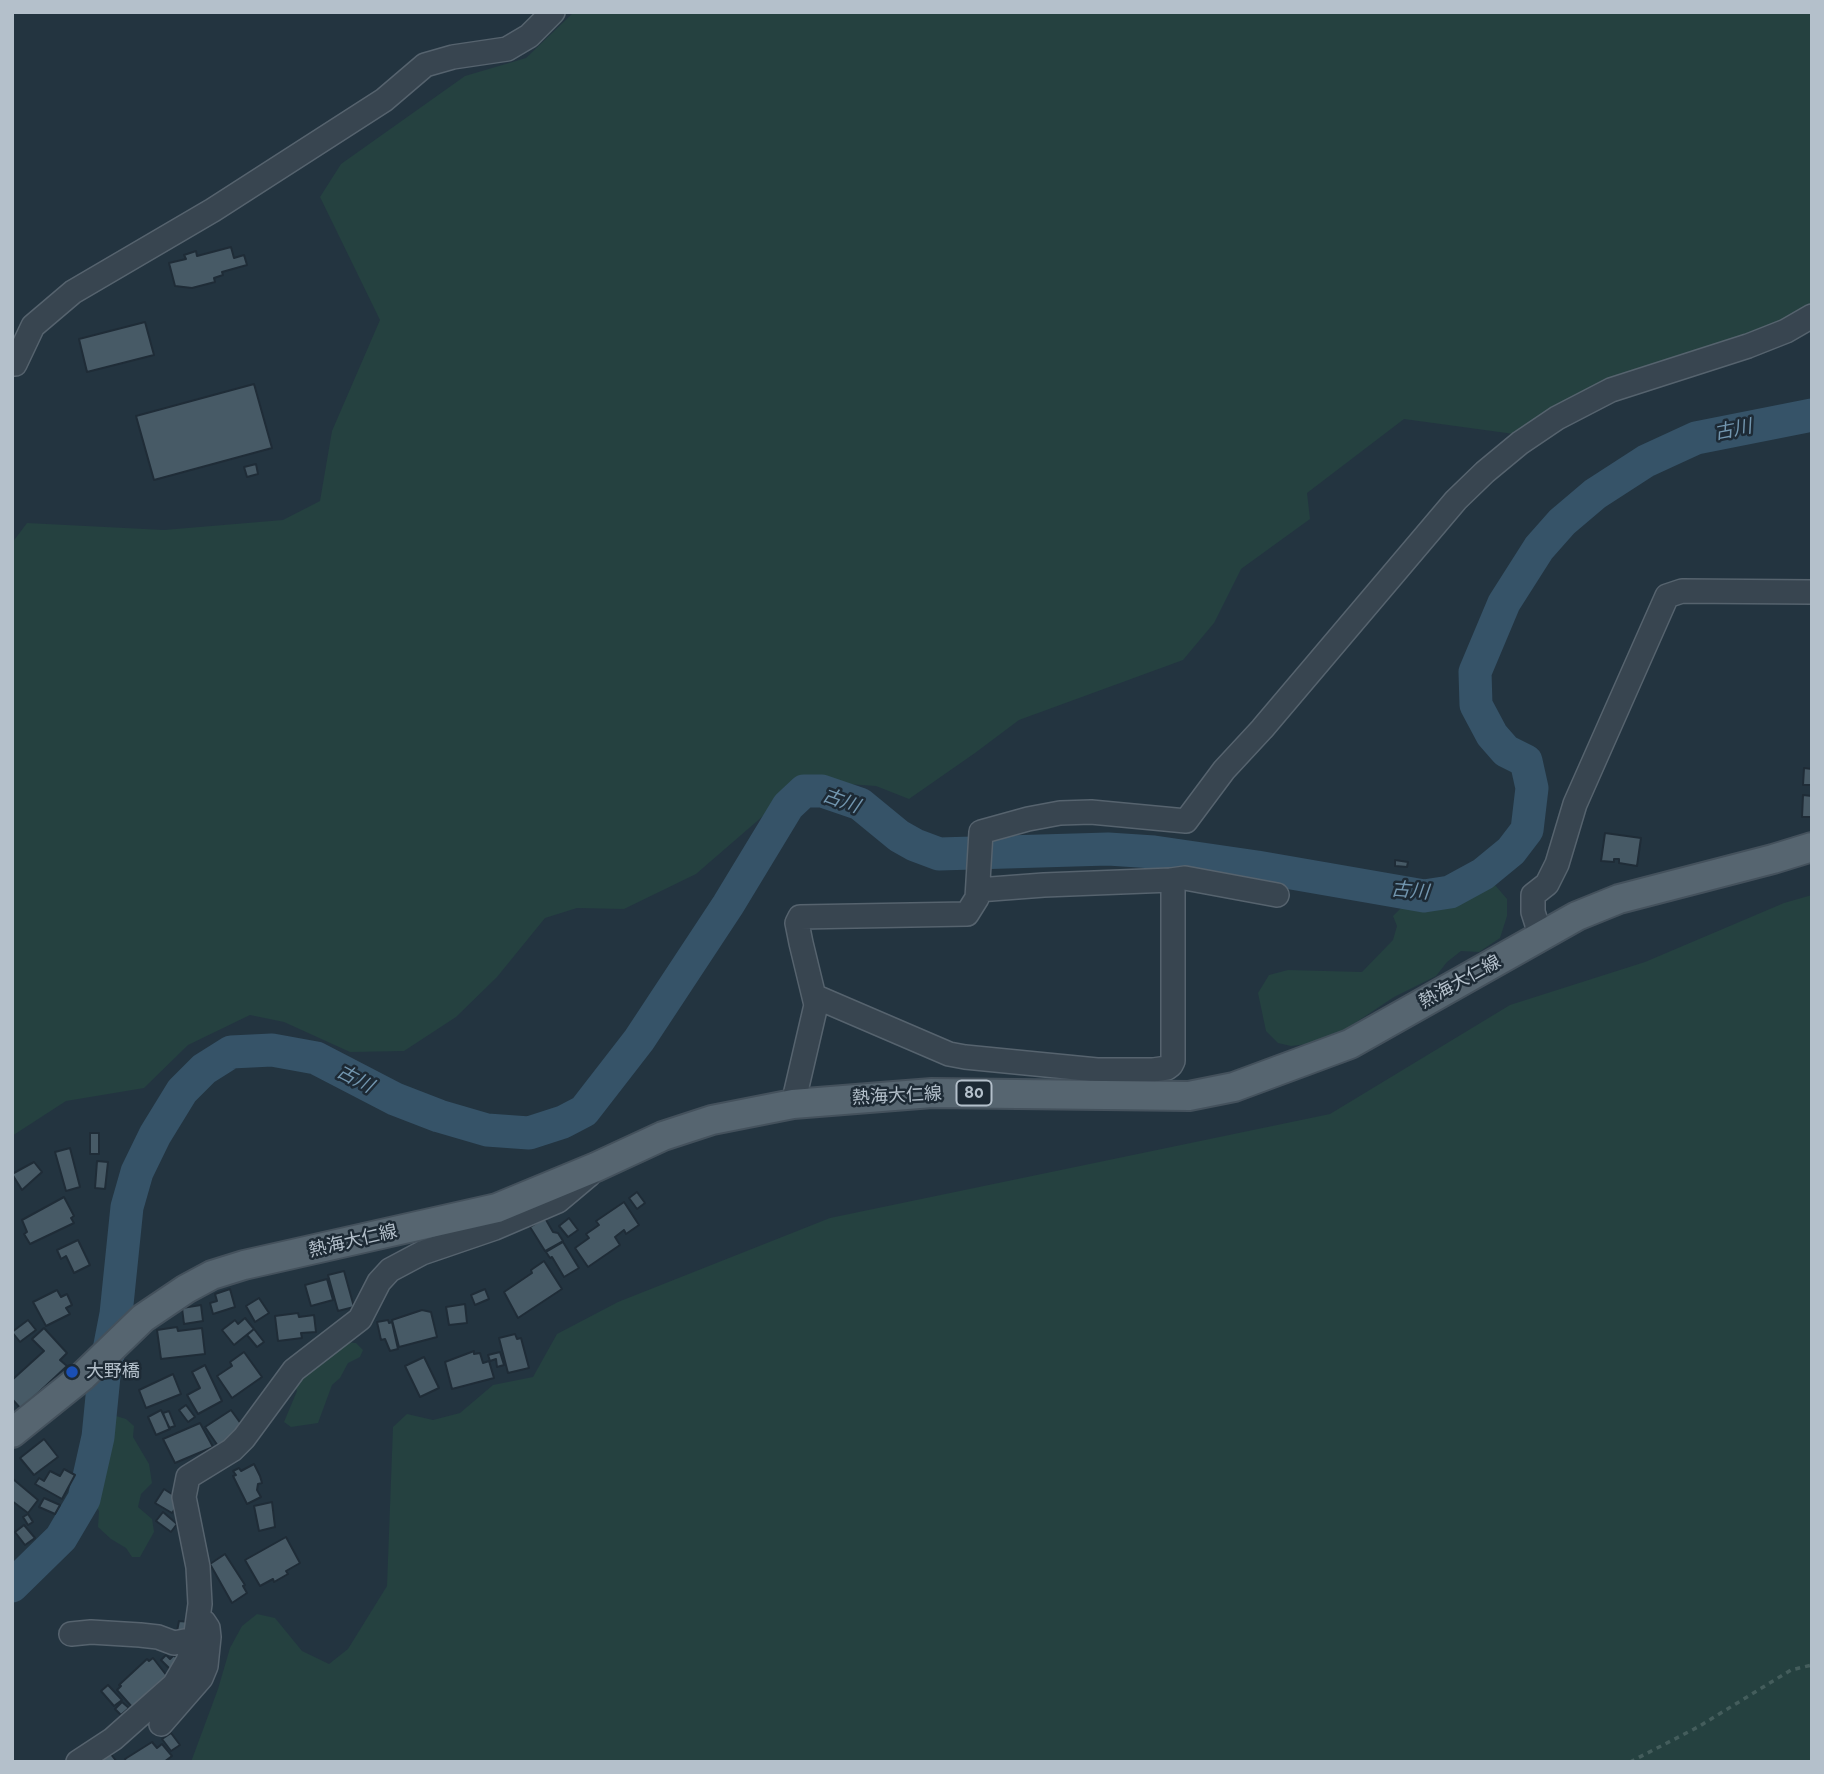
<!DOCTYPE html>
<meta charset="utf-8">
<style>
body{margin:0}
#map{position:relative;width:1824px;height:1774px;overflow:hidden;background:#233440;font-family:Raleway,sans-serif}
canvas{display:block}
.frame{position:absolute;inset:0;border:14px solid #b4c0cb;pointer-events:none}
</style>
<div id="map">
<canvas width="1824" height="1774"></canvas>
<div class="frame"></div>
</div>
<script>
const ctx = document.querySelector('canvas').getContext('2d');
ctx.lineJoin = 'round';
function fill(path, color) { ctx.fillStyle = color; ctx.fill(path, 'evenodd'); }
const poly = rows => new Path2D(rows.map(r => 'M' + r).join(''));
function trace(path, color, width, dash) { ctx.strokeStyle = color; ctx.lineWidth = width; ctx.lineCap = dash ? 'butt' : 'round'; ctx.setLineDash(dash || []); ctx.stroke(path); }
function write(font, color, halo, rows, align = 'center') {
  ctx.font = font + ' Raleway,"Noto Sans JP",sans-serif'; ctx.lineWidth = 5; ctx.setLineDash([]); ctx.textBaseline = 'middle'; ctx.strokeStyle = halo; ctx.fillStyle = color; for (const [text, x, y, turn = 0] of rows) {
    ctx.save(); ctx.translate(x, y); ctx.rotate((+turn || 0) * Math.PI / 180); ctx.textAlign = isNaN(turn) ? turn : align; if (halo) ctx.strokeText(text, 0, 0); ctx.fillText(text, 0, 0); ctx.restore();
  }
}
fill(poly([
 [574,12,1812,12,1812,307,1793,321,1514,434,1404,419,1307,493,1310,519,1241,569,1214,623,1183,660,1019,720,975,753,909,799,876,786,834,783,800,784,696,874,624,909,577,908,545,918,497,977,456,1017,404,1051,350,1052,284,1022,250,1015,188,1045,144,1088,66,1101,12,1136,12,543,27,523,164,530,283,520,320,501,332,431,380,320,320,197,341,164,465,76,526,58],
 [1495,885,1507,899,1507,916,1500,938,1479,952,1461,951,1447,962,1436,976,1394,997,1340,1033,1308,1044,1291,1046,1278,1043,1266,1031,1258,993,1269,975,1288,970,1362,972,1393,940,1397,926,1393,916,1405,904,1444,901,1478,886],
 [1812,895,1812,1762,191,1762,218,1689,230,1648,242,1626,257,1614,275,1618,302,1651,329,1664,348,1649,387,1586,393,1427,407,1414,433,1420,460,1413,493,1385,533,1377,557,1334,618,1302,830,1218,1330,1114,1510,1005,1645,962,1784,903],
 [341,1342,356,1343,363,1350,360,1357,348,1363,340,1378,332,1385,318,1423,291,1427,284,1422,297,1391,293,1381],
 [116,1416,126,1419,134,1426,133,1437,149,1464,152,1483,141,1494,138,1507,152,1519,154,1532,140,1557,132,1557,126,1548,111,1539,98,1527,99,1511,92,1502,102,1441,107,1429,108,1420]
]), '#254140');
trace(poly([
 [12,1586,61,1538,84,1499,98,1437,104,1376,116,1314,127,1207,137,1172,155,1135,182,1091,204,1069,231,1052,272,1050,316,1058,395,1099,439,1116,487,1130,529,1133,563,1122,584,1111,639,1040,728,905,788,806,804,791,822,791,860,804,899,836,915,845,939,854,1108,849,1154,852,1257,867,1424,896,1450,892,1483,874,1511,851,1527,830,1532,788,1526,761,1506,751,1492,735,1476,705,1475,672,1504,603,1539,548,1562,522,1595,494,1646,461,1696,438,1812,415]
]), '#365368', 33);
const building = poly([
 [231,247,234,258,244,255,247,265,222,272,223,275,214,278,215,282,192,288,175,286,169,263,186,259,184,255,196,251,197,256,231,247],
 [145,322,154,355,87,372,79,339,145,322],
 [254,384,272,448,154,480,136,416,254,384],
 [256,464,258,474,247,477,244,467,256,464],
 [1804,768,1812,769,1812,785,1803,785,1804,768],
 [1803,795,1812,796,1812,817,1802,817,1803,795],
 [1605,833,1641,838,1637,866,1619,863,1619,859,1614,859,1614,862,1601,861,1605,833],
 [1395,860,1408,862,1407,867,1395,866,1395,860],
 [90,1133,99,1133,99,1154,90,1154,90,1133],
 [70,1148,80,1187,66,1191,55,1152,70,1148],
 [97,1161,108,1162,105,1189,95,1188,97,1161],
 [34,1162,42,1172,22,1190,12,1174,34,1162],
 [637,1192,645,1203,637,1209,629,1198,637,1192],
 [64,1197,74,1216,71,1218,74,1223,30,1244,24,1234,27,1232,22,1220,64,1197],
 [624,1202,639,1225,626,1234,624,1230,615,1237,620,1245,588,1267,575,1248,589,1238,586,1234,599,1225,596,1221,624,1202],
 [545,1218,553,1232,558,1233,563,1241,545,1251,530,1227,545,1218],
 [569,1218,578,1230,568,1237,559,1226,569,1218],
 [78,1240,90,1265,74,1273,66,1256,61,1259,57,1250,78,1240],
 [563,1242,579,1268,564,1277,552,1257,550,1258,546,1252,563,1242],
 [544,1261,562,1289,518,1318,504,1292,532,1273,531,1270,544,1261],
 [344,1271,354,1307,338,1311,328,1275,344,1271],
 [327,1279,333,1300,311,1306,305,1285,327,1279],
 [230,1289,235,1307,213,1314,210,1303,217,1301,215,1294,230,1289],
 [485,1289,489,1299,475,1305,471,1295,485,1289],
 [57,1290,61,1297,67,1294,72,1305,66,1308,70,1314,46,1326,33,1302,57,1290],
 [259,1298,269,1313,255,1322,246,1306,259,1298],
 [465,1304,467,1323,449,1325,446,1307,465,1304],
 [201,1305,203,1321,184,1324,182,1308,201,1305],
 [422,1310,431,1312,437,1337,399,1347,392,1320,422,1310],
 [298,1313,299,1317,314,1315,316,1332,301,1333,302,1338,278,1341,275,1316,298,1313],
 [245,1318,254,1329,234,1345,222,1330,235,1320,238,1324,245,1318],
 [28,1320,36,1330,20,1342,12,1332,28,1320],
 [388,1320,389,1323,392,1322,398,1349,390,1351,385,1339,381,1340,377,1322,388,1320],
 [177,1327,178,1331,202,1328,205,1354,161,1359,157,1330,177,1327],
 [44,1328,67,1353,60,1360,67,1366,21,1409,12,1399,12,1380,44,1351,32,1339,44,1328],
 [254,1329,264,1342,257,1347,247,1335,254,1329],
 [515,1334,517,1339,521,1338,529,1368,508,1373,499,1338,515,1334],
 [474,1351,474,1354,480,1353,483,1363,489,1361,494,1378,452,1389,445,1362,474,1351],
 [244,1352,262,1377,232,1398,217,1376,232,1366,230,1362,244,1352],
 [500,1352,504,1365,497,1367,496,1359,490,1361,488,1355,500,1352],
 [424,1357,439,1388,420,1397,405,1366,424,1357],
 [205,1365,222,1401,198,1414,187,1395,200,1388,192,1372,205,1365],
 [173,1374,181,1394,146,1408,139,1390,173,1374],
 [186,1405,195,1417,188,1422,179,1410,186,1405],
 [161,1410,170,1429,156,1435,148,1417,161,1410],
 [231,1410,244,1428,218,1446,205,1427,231,1410],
 [169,1411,175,1426,169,1428,163,1413,169,1411],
 [200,1423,213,1447,175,1463,163,1439,200,1423],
 [44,1439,58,1457,34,1475,20,1458,44,1439],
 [254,1464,260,1476,262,1483,258,1484,257,1490,261,1497,247,1504,233,1476,236,1475,233,1471,239,1468,241,1471,254,1464],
 [64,1469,75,1475,62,1499,35,1484,39,1478,44,1481,50,1471,60,1476,64,1469],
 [13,1479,38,1500,28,1513,12,1501,13,1479],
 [164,1489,178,1498,177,1506,172,1513,155,1503,164,1489],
 [44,1498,60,1505,55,1514,39,1507,44,1498],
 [272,1502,275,1527,259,1531,254,1506,272,1502],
 [163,1512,177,1524,171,1532,156,1521,163,1512],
 [28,1514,33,1522,28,1525,23,1517,28,1514],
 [24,1525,35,1538,25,1545,15,1532,24,1525],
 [286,1537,300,1563,286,1571,288,1574,274,1582,273,1579,260,1586,245,1560,286,1537],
 [225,1554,245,1585,243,1586,247,1593,232,1603,210,1564,225,1554],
 [179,1621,191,1622,189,1632,177,1631,179,1621],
 [166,1655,170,1659,174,1655,180,1662,171,1670,161,1660,166,1655],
 [153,1658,167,1676,132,1707,117,1690,121,1686,119,1685,147,1659,149,1661,153,1658],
 [108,1685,122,1700,114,1706,101,1691,108,1685],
 [122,1702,129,1708,121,1715,115,1709,122,1702],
 [171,1733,180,1745,171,1751,162,1739,171,1733],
 [152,1742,157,1748,162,1744,172,1756,164,1762,126,1762,125,1759,152,1742],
 [110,1753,117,1762,99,1762,110,1753]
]);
fill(building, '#475a66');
trace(building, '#1f2c37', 2);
const minor = poly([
 [12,364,15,364,33,326,73,292,213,210,384,100,425,65,453,57,507,49,529,36,553,12],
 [1171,880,1185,878,1277,895],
 [1541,937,1533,912,1533,895,1547,884,1557,864,1575,804,1667,596,1682,591,1812,592],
 [814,996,949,1054,965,1057,1097,1070,1153,1070,1167,1068,1171,1065,1173,1061,1173,886,1171,880,1044,885,978,890],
 [793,1104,816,1005,801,943,797,923,800,917,967,914,977,898,981,832,1028,819,1060,813,1091,812,1186,821,1224,770,1262,729,1456,500,1485,472,1520,443,1557,418,1611,390,1748,346,1786,331,1812,316],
 [71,1634,91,1632,140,1635,158,1637,174,1643,195,1639],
 [161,1724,201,1678,206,1666,209,1637,208,1628,204,1622],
 [78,1762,113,1739,149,1707,174,1685,188,1661,195,1640,200,1604,198,1567,184,1497,188,1477,232,1450,244,1438,294,1370,360,1319,379,1282,390,1270,422,1253,495,1228,558,1201,589,1175]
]);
const major = poly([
 [12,1433,83,1376,143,1318,186,1289,212,1275,244,1265,497,1208,596,1167,663,1136,712,1120,793,1104,932,1093,1189,1096,1234,1087,1350,1044,1577,916,1619,899,1773,859,1812,847]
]);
trace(minor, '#56636e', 26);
trace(major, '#44515c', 32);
trace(poly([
 [1630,1762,1698,1727,1791,1670,1812,1665]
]), '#445d5c', 3.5, [5, 5]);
trace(minor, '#384550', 23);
trace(major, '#566570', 28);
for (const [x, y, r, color] of [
 [72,1372,7,"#1a4fb4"]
]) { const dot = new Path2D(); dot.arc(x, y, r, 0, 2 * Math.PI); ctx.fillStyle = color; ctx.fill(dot); trace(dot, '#1d2a35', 2.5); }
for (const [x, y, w] of [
 [974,1093,35]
]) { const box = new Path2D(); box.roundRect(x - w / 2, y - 12.5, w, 25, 5); ctx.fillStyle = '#1d2a35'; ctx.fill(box); trace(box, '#b4c0cb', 2); }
write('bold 16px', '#b4c0cb', null, [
 ["80",974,1093]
]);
write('18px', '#b4c0cb', '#1d2a35', [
 ["熱海大仁線",1460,982,-29],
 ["熱海大仁線",897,1096,-3],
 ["熱海大仁線",353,1241,-13]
]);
write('18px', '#b4c0cb', '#1d2a35', [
 ["大野橋",86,1372]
], 'left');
write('italic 19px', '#7296af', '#1d2a35', [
 ["古川",1733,430,-11],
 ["古川",841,801,20],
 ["古川",1410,891,5],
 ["古川",355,1079,28]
]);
</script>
